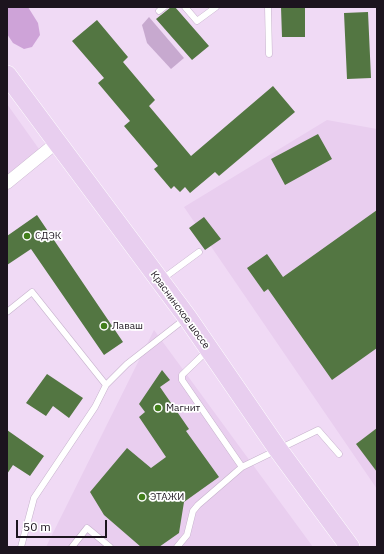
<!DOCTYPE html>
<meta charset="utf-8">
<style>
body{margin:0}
#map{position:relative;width:384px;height:554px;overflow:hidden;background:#f0daf5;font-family:"IBM Plex Sans",sans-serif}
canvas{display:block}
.frame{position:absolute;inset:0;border:8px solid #1c141e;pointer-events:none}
.scale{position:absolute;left:16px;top:520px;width:91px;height:18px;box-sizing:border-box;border:2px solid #1c141e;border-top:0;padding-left:5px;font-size:12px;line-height:14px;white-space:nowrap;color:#1c141e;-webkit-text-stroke:3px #fff;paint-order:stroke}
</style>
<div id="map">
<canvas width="384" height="554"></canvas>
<div class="frame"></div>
<div class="scale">50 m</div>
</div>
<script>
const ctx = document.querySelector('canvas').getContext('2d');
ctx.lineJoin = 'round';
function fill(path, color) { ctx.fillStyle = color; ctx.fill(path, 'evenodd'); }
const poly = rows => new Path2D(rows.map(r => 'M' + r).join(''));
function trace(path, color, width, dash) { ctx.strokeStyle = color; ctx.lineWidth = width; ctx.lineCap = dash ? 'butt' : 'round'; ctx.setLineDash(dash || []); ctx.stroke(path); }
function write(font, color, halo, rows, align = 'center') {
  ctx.font = font + ' "IBM Plex Sans",sans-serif'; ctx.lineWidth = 3.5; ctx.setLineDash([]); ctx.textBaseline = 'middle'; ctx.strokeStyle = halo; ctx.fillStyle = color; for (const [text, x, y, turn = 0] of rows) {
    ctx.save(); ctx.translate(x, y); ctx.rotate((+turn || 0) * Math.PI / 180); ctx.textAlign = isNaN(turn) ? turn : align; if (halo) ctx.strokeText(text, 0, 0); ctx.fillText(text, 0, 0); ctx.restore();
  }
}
fill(poly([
 [7,104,39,149,7,177],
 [327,120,377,129,377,489,184,207],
 [154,330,313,547,46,547]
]), '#e9ceef');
fill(poly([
 [149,17,184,58,171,69,147,43,142,25]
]), '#c7a9cf');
fill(poly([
 [7,7,28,7,38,23,40,35,32,47,24,49,13,43,7,34]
]), '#cea3d8');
fill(poly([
 [171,7,175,7,209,46,192,60,156,19],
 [281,7,305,7,305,37,282,37],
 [368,12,371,78,347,79,344,13],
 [97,20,128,57,123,62,155,100,149,106,191,156,273,86,295,112,219,176,215,172,190,193,185,187,180,192,174,186,171,189,154,169,158,166,124,126,130,121,98,83,104,78,72,41],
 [318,134,332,159,285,185,271,159],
 [377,210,377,348,332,380,268,289,264,292,247,268,267,254,283,277],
 [37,215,123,342,104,355,31,249,7,265,7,236],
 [204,217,221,239,205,250,189,228],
 [162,370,170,380,160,387,189,429,186,431,219,477,184,502,179,533,159,547,141,547,104,515,90,492,127,448,151,468,166,457,139,417,145,412,139,404],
 [47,374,83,398,69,418,53,406,46,416,26,403],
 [377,428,377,472,356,444],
 [7,430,44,456,30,476,13,465,7,474]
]), '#537642');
const lane = poly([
 [185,7,197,21,216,7],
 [268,7,269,54],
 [159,11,164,7],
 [161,280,199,252],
 [7,312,32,292,106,385,127,364,186,318],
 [208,350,182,375,182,380,242,467,318,430,339,454],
 [21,547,34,498,95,407,106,385],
 [72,547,87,528,110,547],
 [177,547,187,535,193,511,198,505,242,467]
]);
const street = poly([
 [7,183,56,143]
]);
const primary = poly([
 [7,75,187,317,277,448,350,547]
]);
trace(lane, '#c6b2cc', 7);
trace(street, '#c6b2cc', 13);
trace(primary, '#fff', 20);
trace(lane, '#fff', 6);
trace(street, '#fff', 12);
trace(primary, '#e8ceef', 19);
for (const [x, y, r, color] of [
 [27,236,4,"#427f1b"],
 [104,326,4,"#427f1b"],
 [158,408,4,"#427f1b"],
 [142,497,4,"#427f1b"]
]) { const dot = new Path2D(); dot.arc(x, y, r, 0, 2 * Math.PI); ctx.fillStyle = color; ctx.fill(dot); trace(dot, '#fff', 1.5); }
write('10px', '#1c141e', '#fff', [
 ["СДЭК",35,236],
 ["Лаваш",112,326],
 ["Магнит",166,408],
 ["ЭТАЖИ",150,497]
], 'left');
write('10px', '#1c141e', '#fff', [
 ["Краснинское шоссе",180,310,54]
]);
</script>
